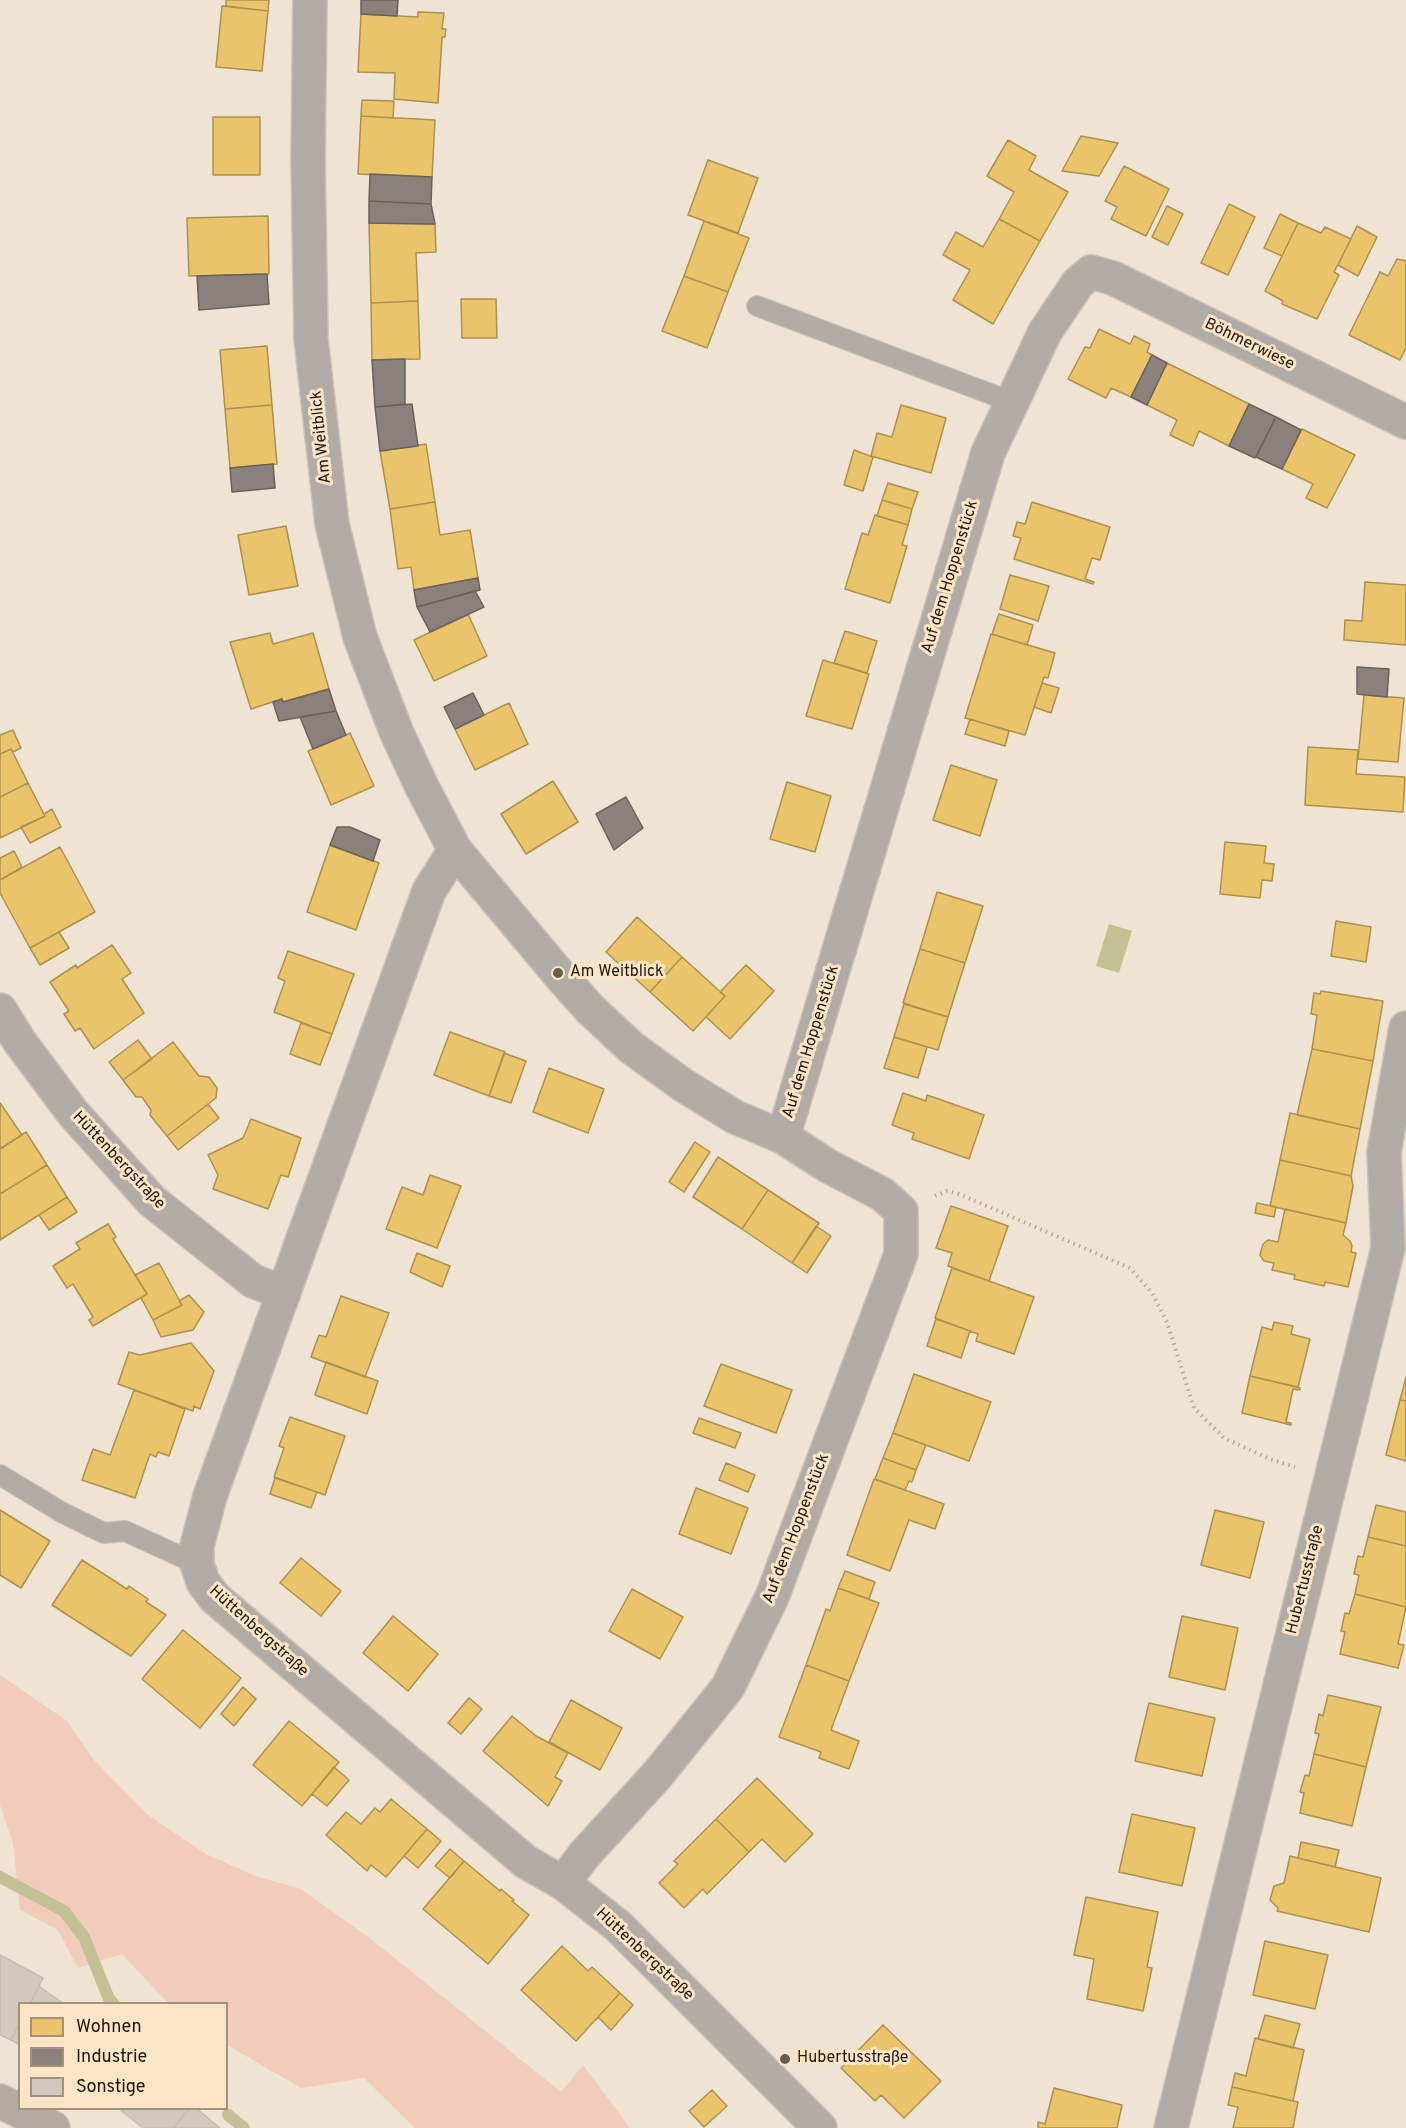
<!DOCTYPE html>
<meta charset="utf-8">
<style>
body{margin:0}
#map{position:relative;width:1406px;height:2128px;overflow:hidden;background:#efe3d3;font-family:Overpass,sans-serif}
canvas{display:block}
.legend{position:absolute;left:18px;top:2002px;width:210px;height:108px;box-sizing:border-box;background:#fce5c6;border:2px solid #a3927b;margin:0;padding:8px 10px;list-style:none;font-size:18px;color:#1e160b}
.legend li{display:flex;align-items:center;gap:12px;height:30px}
.legend b{width:30px;border:2px solid #a3927b}
</style>
<div id="map">
<canvas width="1406" height="2128"></canvas>
<ul class="legend">
<li><b style="height:16px;background:#e9c46a"></b>Wohnen</li>
<li><b style="height:16px;background:#8a817c"></b>Industrie</li>
<li><b style="height:16px;background:#d1cabc"></b>Sonstige</li>
</ul>
</div>
<script>
const ctx = document.querySelector('canvas').getContext('2d');
ctx.lineJoin = 'round';
function fill(path, color) { ctx.fillStyle = color; ctx.fill(path, 'evenodd'); }
const poly = rows => new Path2D(rows.map(r => 'M' + r).join(''));
function trace(path, color, width, dash) { ctx.strokeStyle = color; ctx.lineWidth = width; ctx.lineCap = dash ? 'butt' : 'round'; ctx.setLineDash(dash || []); ctx.stroke(path); }
function write(font, color, halo, rows, align = 'center') {
  ctx.font = font + ' Overpass,sans-serif'; ctx.lineWidth = 6; ctx.setLineDash([]); ctx.textBaseline = 'middle'; ctx.strokeStyle = halo; ctx.fillStyle = color; for (const [text, x, y, turn = 0] of rows) {
    ctx.save(); ctx.translate(x, y); ctx.rotate((+turn || 0) * Math.PI / 180); ctx.textAlign = isNaN(turn) ? turn : align; if (halo) ctx.strokeText(text, 0, 0); ctx.fillText(text, 0, 0); ctx.restore();
  }
}
fill(poly([
 [0,1675,67,1721,94,1760,148,1815,206,1854,255,1876,301,1889,371,1939,561,2092,583,2065,630,2128,415,2128,364,2078,301,2088,227,2045,226,2004,168,2003,122,1954,78,1968,58,1930,20,1910,13,1843,0,1805]
]), '#f1ccbb');
fill(poly([
 [1109,924,1132,931,1119,973,1096,966]
]), '#c2c194');
const homes = poly([
 [226,0,269,0,268,11,226,6,226,0],
 [222,6,268,11,262,71,216,67,222,6],
 [418,12,444,13,442,29,446,29,445,37,442,37,438,103,394,99,395,73,358,72,361,14,418,17,418,12],
 [362,100,394,101,393,118,361,116,362,100],
 [361,116,435,120,432,177,358,174,361,116],
 [213,117,260,117,260,175,213,175,213,117],
 [1081,136,1118,143,1099,176,1062,171,1081,136],
 [1008,140,1036,156,1029,170,1068,192,1040,241,999,219,1014,192,987,176,1008,140],
 [708,160,758,178,738,233,688,215,708,160],
 [1124,166,1169,189,1146,236,1111,219,1117,207,1105,201,1124,166],
 [1229,204,1255,217,1228,275,1201,263,1229,204],
 [1167,206,1183,214,1168,245,1152,237,1167,206],
 [1280,214,1298,223,1282,256,1264,248,1280,214],
 [268,216,269,274,189,276,187,218,268,216],
 [999,219,1040,241,993,324,953,300,970,270,943,255,956,232,983,247,999,219],
 [704,221,749,238,728,292,684,276,704,221],
 [369,223,435,224,436,252,416,253,418,301,371,303,369,223],
 [1298,223,1321,233,1325,227,1351,239,1334,272,1339,275,1317,319,1282,304,1283,301,1265,291,1298,223],
 [1357,226,1377,237,1358,276,1338,265,1357,226],
 [1397,259,1406,261,1406,348,1400,360,1349,335,1380,272,1388,276,1397,259],
 [684,276,728,292,707,348,662,331,684,276],
 [461,299,496,299,497,338,462,338,461,299],
 [418,301,420,359,372,360,371,303,418,301],
 [1099,329,1130,344,1134,336,1150,344,1147,352,1152,355,1131,397,1111,388,1106,398,1068,379,1085,347,1090,348,1099,329],
 [267,346,272,405,225,409,220,350,267,346],
 [1167,363,1249,404,1229,446,1199,431,1193,446,1170,435,1177,420,1147,405,1167,363],
 [272,405,277,464,230,468,225,409,272,405],
 [901,405,946,418,931,473,871,456,877,433,892,437,901,405],
 [1302,429,1355,455,1327,508,1306,498,1313,484,1282,469,1302,429],
 [426,444,435,502,390,509,380,451,426,444],
 [854,450,873,457,863,491,844,485,854,450],
 [888,483,918,492,912,509,882,500,888,483],
 [882,500,912,509,908,525,877,516,882,500],
 [435,502,440,535,470,530,478,578,414,590,411,567,398,569,390,509,435,502],
 [1032,502,1110,527,1100,560,1092,558,1085,579,1094,582,1093,584,1014,559,1021,538,1013,536,1017,522,1025,524,1032,502],
 [875,515,908,525,902,545,907,546,890,603,845,589,862,533,868,535,875,515],
 [286,526,298,586,249,595,238,535,286,526],
 [1010,575,1049,586,1038,621,1000,609,1010,575],
 [1365,582,1406,585,1406,645,1344,640,1345,620,1362,621,1365,582],
 [468,614,487,656,434,681,414,640,468,614],
 [999,614,1033,625,1027,645,992,634,999,614],
 [845,631,877,641,867,673,834,663,845,631],
 [270,633,273,644,313,633,329,689,283,702,282,699,251,709,230,642,270,633],
 [991,634,1055,653,1048,678,1044,677,1025,735,965,718,991,634],
 [823,660,869,674,852,729,806,716,823,660],
 [1042,683,1059,688,1051,713,1034,707,1042,683],
 [1364,695,1404,698,1398,762,1358,759,1364,695],
 [509,703,528,744,475,770,455,729,509,703],
 [970,719,1009,731,1005,746,965,734,970,719],
 [13,730,21,748,13,752,11,749,0,754,0,735,13,730],
 [350,733,374,786,331,805,308,751,350,733],
 [1308,747,1358,750,1356,774,1405,777,1403,812,1305,805,1308,747],
 [11,749,28,783,0,797,0,754,11,749],
 [951,765,997,780,980,836,933,820,951,765],
 [553,781,578,822,526,854,501,814,553,781],
 [787,782,831,796,815,852,770,839,787,782],
 [28,783,45,816,0,838,0,797,28,783],
 [52,809,61,827,30,843,21,827,45,816,44,814,52,809],
 [1225,842,1266,846,1264,863,1274,864,1272,881,1262,880,1260,898,1220,894,1225,842],
 [330,845,379,863,356,930,307,912,330,845],
 [60,847,95,912,30,948,0,893,0,880,60,847],
 [14,851,22,867,0,880,0,858,14,851],
 [937,892,983,906,965,963,920,949,937,892],
 [637,917,682,957,650,992,606,952,637,917],
 [1336,921,1371,927,1366,962,1331,956,1336,921],
 [59,932,69,948,40,965,30,948,59,932],
 [112,945,131,973,122,979,144,1013,94,1049,80,1028,75,1031,64,1014,69,1011,50,982,76,965,77,968,112,945],
 [920,949,965,963,948,1017,903,1003,920,949],
 [288,951,354,974,332,1034,274,1012,285,981,278,978,288,951],
 [682,957,725,996,693,1031,650,992,682,957],
 [746,965,774,991,730,1039,706,1017,725,996,720,992,746,965],
 [1321,991,1383,1001,1373,1061,1312,1049,1317,1015,1311,1014,1314,993,1320,994,1321,991],
 [904,1004,948,1017,938,1050,894,1037,904,1004],
 [301,1023,332,1034,320,1065,290,1054,301,1023],
 [450,1032,505,1052,489,1096,434,1075,450,1032],
 [894,1037,927,1047,918,1078,884,1068,894,1037],
 [138,1040,152,1059,123,1080,109,1062,138,1040],
 [173,1042,199,1076,209,1077,217,1088,216,1098,167,1136,150,1115,151,1110,142,1097,136,1097,123,1080,173,1042],
 [1312,1049,1373,1061,1360,1129,1297,1115,1312,1049],
 [504,1053,526,1061,511,1103,489,1096,504,1053],
 [549,1068,604,1089,588,1133,533,1112,549,1068],
 [903,1093,926,1101,927,1095,984,1115,969,1159,912,1139,914,1133,892,1125,903,1093],
 [0,1103,22,1135,0,1149,0,1103],
 [208,1104,219,1118,178,1150,167,1136,208,1104],
 [1290,1113,1360,1129,1351,1176,1280,1160,1290,1113],
 [251,1119,301,1138,288,1177,281,1175,268,1209,213,1189,218,1175,208,1155,243,1138,251,1119],
 [26,1132,47,1165,0,1194,0,1149,26,1132],
 [695,1142,710,1152,684,1192,669,1182,695,1142],
 [718,1157,768,1190,742,1229,693,1197,718,1157],
 [1280,1160,1351,1176,1353,1186,1346,1223,1270,1206,1280,1160],
 [47,1165,67,1197,0,1240,0,1194,47,1165],
 [430,1175,461,1186,437,1248,386,1229,402,1187,423,1195,430,1175],
 [768,1190,819,1223,792,1263,742,1229,768,1190],
 [67,1197,77,1212,49,1230,39,1215,67,1197],
 [1257,1203,1276,1207,1274,1217,1255,1213,1257,1203],
 [951,1206,1008,1226,989,1281,948,1266,952,1253,936,1248,951,1206],
 [1285,1209,1346,1223,1343,1235,1350,1241,1352,1246,1351,1252,1356,1253,1348,1287,1325,1282,1324,1286,1294,1279,1295,1275,1272,1270,1274,1263,1264,1261,1260,1255,1263,1244,1268,1240,1278,1242,1285,1209],
 [108,1224,116,1237,113,1239,147,1294,93,1326,89,1320,93,1317,73,1284,67,1288,53,1266,80,1249,76,1243,108,1224],
 [816,1226,831,1236,807,1273,792,1263,816,1226],
 [417,1253,450,1266,442,1287,410,1272,417,1253],
 [159,1263,182,1305,153,1320,141,1298,147,1294,135,1275,159,1263],
 [952,1268,1034,1297,1014,1354,976,1341,978,1334,935,1318,952,1268],
 [189,1295,204,1312,193,1330,161,1337,153,1320,182,1305,179,1301,189,1295],
 [341,1296,389,1313,365,1377,311,1357,319,1335,326,1337,341,1296],
 [936,1319,970,1331,961,1358,927,1346,936,1319],
 [1274,1322,1293,1326,1291,1334,1310,1339,1298,1387,1250,1376,1262,1327,1272,1330,1274,1322],
 [191,1343,214,1371,200,1409,194,1406,193,1411,118,1384,129,1352,140,1355,191,1343],
 [326,1362,378,1381,367,1414,315,1395,326,1362],
 [721,1364,792,1390,776,1433,704,1406,721,1364],
 [914,1374,991,1402,969,1461,893,1433,914,1374],
 [1250,1376,1300,1388,1300,1390,1293,1389,1286,1422,1291,1423,1291,1425,1242,1413,1250,1376],
 [1406,1377,1406,1401,1400,1400,1406,1377],
 [134,1390,185,1409,169,1456,158,1452,156,1457,150,1454,135,1498,82,1480,93,1449,110,1455,134,1390],
 [1400,1400,1406,1401,1406,1461,1386,1455,1400,1400],
 [290,1417,345,1436,325,1495,274,1477,284,1448,279,1446,290,1417],
 [699,1418,741,1433,735,1448,693,1433,699,1418],
 [893,1433,926,1445,916,1470,883,1458,893,1433],
 [883,1458,916,1470,912,1482,909,1481,905,1490,875,1479,883,1458],
 [726,1463,755,1475,748,1492,719,1480,726,1463],
 [275,1478,317,1492,311,1508,270,1494,275,1478],
 [874,1479,944,1504,935,1529,909,1520,890,1571,847,1555,874,1479],
 [696,1488,748,1508,731,1554,679,1534,696,1488],
 [1376,1505,1406,1512,1406,1546,1368,1537,1376,1505],
 [0,1510,50,1541,21,1588,0,1575,0,1510],
 [1215,1510,1264,1522,1250,1578,1201,1565,1215,1510],
 [1368,1537,1406,1546,1406,1607,1355,1594,1359,1575,1354,1574,1358,1556,1363,1557,1368,1537],
 [301,1558,341,1591,321,1616,280,1583,301,1558],
 [82,1560,127,1589,129,1586,148,1599,146,1602,166,1615,131,1656,52,1605,82,1560],
 [845,1571,875,1582,869,1599,838,1588,845,1571],
 [838,1588,879,1603,849,1681,806,1665,826,1609,830,1611,838,1588],
 [632,1589,683,1617,660,1659,609,1631,632,1589],
 [1355,1594,1406,1607,1398,1644,1404,1645,1398,1668,1340,1654,1345,1632,1341,1631,1345,1613,1349,1614,1355,1594],
 [393,1616,438,1654,408,1691,363,1653,393,1616],
 [1182,1616,1238,1628,1225,1690,1169,1677,1182,1616],
 [183,1630,241,1678,200,1728,142,1679,183,1630],
 [806,1665,849,1681,831,1730,859,1741,849,1769,819,1758,821,1752,779,1737,806,1665],
 [243,1687,256,1699,234,1726,221,1714,243,1687],
 [1328,1695,1381,1707,1366,1767,1314,1754,1319,1734,1315,1733,1319,1714,1323,1716,1328,1695],
 [469,1698,482,1709,461,1734,448,1723,469,1698],
 [571,1700,622,1728,600,1770,549,1742,571,1700],
 [1149,1703,1215,1718,1202,1776,1135,1761,1149,1703],
 [512,1716,536,1736,568,1753,555,1777,562,1781,548,1806,483,1751,512,1716],
 [289,1721,339,1762,302,1806,253,1765,289,1721],
 [1314,1754,1366,1767,1352,1826,1300,1813,1304,1793,1300,1792,1305,1775,1309,1776,1314,1754],
 [334,1767,349,1780,327,1806,312,1794,334,1767],
 [757,1778,813,1834,785,1862,762,1839,749,1852,716,1819,757,1778],
 [391,1799,427,1829,386,1877,371,1865,367,1871,326,1835,346,1812,361,1824,375,1808,380,1812,391,1799],
 [1132,1814,1195,1828,1182,1886,1119,1872,1132,1814],
 [716,1819,749,1852,707,1894,703,1889,684,1908,659,1883,678,1864,674,1861,716,1819],
 [427,1829,441,1841,418,1868,404,1856,427,1829],
 [1301,1842,1339,1850,1335,1867,1298,1858,1301,1842],
 [450,1849,464,1861,450,1878,435,1866,450,1849],
 [1290,1856,1381,1878,1369,1932,1277,1911,1278,1908,1270,1900,1274,1886,1284,1883,1290,1856],
 [464,1861,500,1891,501,1889,514,1900,512,1901,529,1915,488,1964,423,1909,464,1861],
 [1086,1897,1158,1912,1147,1967,1152,1968,1143,2011,1087,1999,1094,1959,1074,1955,1086,1897],
 [1265,1941,1328,1955,1315,2009,1253,1995,1265,1941],
 [562,1946,588,1971,592,1967,620,1993,576,2041,521,1990,562,1946],
 [620,1993,633,2005,611,2030,598,2017,620,1993],
 [1265,2015,1300,2024,1293,2048,1258,2039,1265,2015],
 [883,2025,941,2081,904,2118,881,2095,875,2101,841,2068,883,2025],
 [1255,2038,1304,2050,1293,2101,1232,2087,1235,2073,1246,2076,1255,2038],
 [1232,2087,1298,2102,1293,2128,1233,2128,1238,2107,1228,2105,1232,2087],
 [1054,2088,1122,2105,1117,2128,1038,2128,1038,2122,1045,2124,1054,2088],
 [712,2090,727,2106,704,2127,689,2111,712,2090]
]);
fill(homes, '#e9c46a');
trace(homes, '#ac904e', 1.5);
const industry = poly([
 [361,0,398,0,397,16,361,14,361,0],
 [370,174,432,177,431,204,369,201,370,174],
 [369,201,431,204,435,224,369,223,369,201],
 [267,274,269,304,199,310,197,276,267,274],
 [1152,355,1167,363,1147,405,1131,397,1152,355],
 [405,359,405,404,375,407,372,360,405,359],
 [412,404,418,446,380,451,375,407,412,404],
 [1249,404,1276,417,1255,458,1229,446,1249,404],
 [1276,417,1301,430,1282,469,1256,457,1276,417],
 [273,464,275,488,232,492,230,468,273,464],
 [478,578,480,590,417,607,414,590,478,578],
 [475,591,484,607,430,632,417,607,475,591],
 [1357,667,1389,669,1387,697,1357,694,1357,667],
 [329,689,336,711,279,721,273,702,282,699,283,702,329,689],
 [473,693,484,715,455,729,444,707,473,693],
 [336,711,346,735,313,749,300,717,336,711],
 [626,797,643,828,614,850,596,814,626,797],
 [337,827,350,827,380,840,373,861,330,845,337,827]
]);
fill(industry, '#8a817c');
trace(industry, '#6a615a', 1.5);
trace(poly([
 [0,1877,64,1911,84,1937,109,1999,114,2004],
 [228,2115,244,2128]
]), '#c2c194', 12);
const building = poly([
 [0,1955,43,1978,30,2004,20,2004,20,2023,11,2040,0,2035,0,1955],
 [39,1986,64,2004,30,2004,39,1986],
 [20,2023,20,2045,11,2040,20,2023],
 [118,2108,190,2108,173,2128,143,2128,118,2108],
 [190,2108,196,2108,220,2128,173,2128,190,2108]
]);
fill(building, '#d1cabc');
trace(building, '#c5beb0', 1.5);
const service = poly([
 [757,306,1012,402],
 [0,1475,63,1513,104,1533,125,1531,197,1564]
]);
const minor = poly([
 [310,0,308,159,311,339,332,524,360,637,396,731,421,785,455,850,558,973,590,1009,632,1048,683,1085,735,1117,783,1137,828,1166,882,1194,901,1211,901,1254,772,1597,747,1648,728,1687,658,1774,584,1855,563,1883],
 [455,850,429,891,210,1496,197,1546,197,1564,203,1582,215,1598,526,1862,563,1883,618,1926,820,2128],
 [0,1010,20,1042,73,1113,152,1201,253,1281,284,1293],
 [783,1137,988,453,1045,332,1078,283,1091,272,1113,278,1406,422],
 [1171,2128,1388,1248,1384,1152,1406,1028]
]);
const secondary = poly([
 [0,2101,53,2128]
]);
trace(service, '#cbc1b6', 22);
trace(minor, '#cbc1b6', 36);
trace(secondary, '#cbc1b6', 36);
trace(poly([
 [935,1196,947,1191,959,1194,1130,1268,1152,1293,1167,1322,1194,1408,1224,1438,1270,1459,1295,1467]
]), '#b1aaa1', 4, [1.5, 4.5]);
trace(service, '#b1aba6', 20);
trace(minor, '#b1aba6', 33);
trace(secondary, '#b1a9a2', 33);
for (const [x, y, r, color] of [
 [558,973,6,"#675e51"],
 [785,2059,6,"#675e51"]
]) { const dot = new Path2D(); dot.arc(x, y, r, 0, 2 * Math.PI); ctx.fillStyle = color; ctx.fill(dot); trace(dot, '#fce5c6', 2); }
write('16px', '#1e160b', '#fce5c6', [
 ["Böhmerwiese",1249,345,26],
 ["Am Weitblick",322,437,-96],
 ["Auf dem Hoppenstück",951,577,-73],
 ["Auf dem Hoppenstück",812,1042,-73],
 ["Hüttenbergstraße",118,1161,47],
 ["Auf dem Hoppenstück",797,1529,-69],
 ["Hubertusstraße",1306,1580,-76],
 ["Hüttenbergstraße",258,1632,42],
 ["Hüttenbergstraße",644,1955,43]
]);
write('16px', '#1e160b', '#fce5c6', [
 ["Am Weitblick",570,973],
 ["Hubertusstraße",797,2059]
], 'left');
</script>
